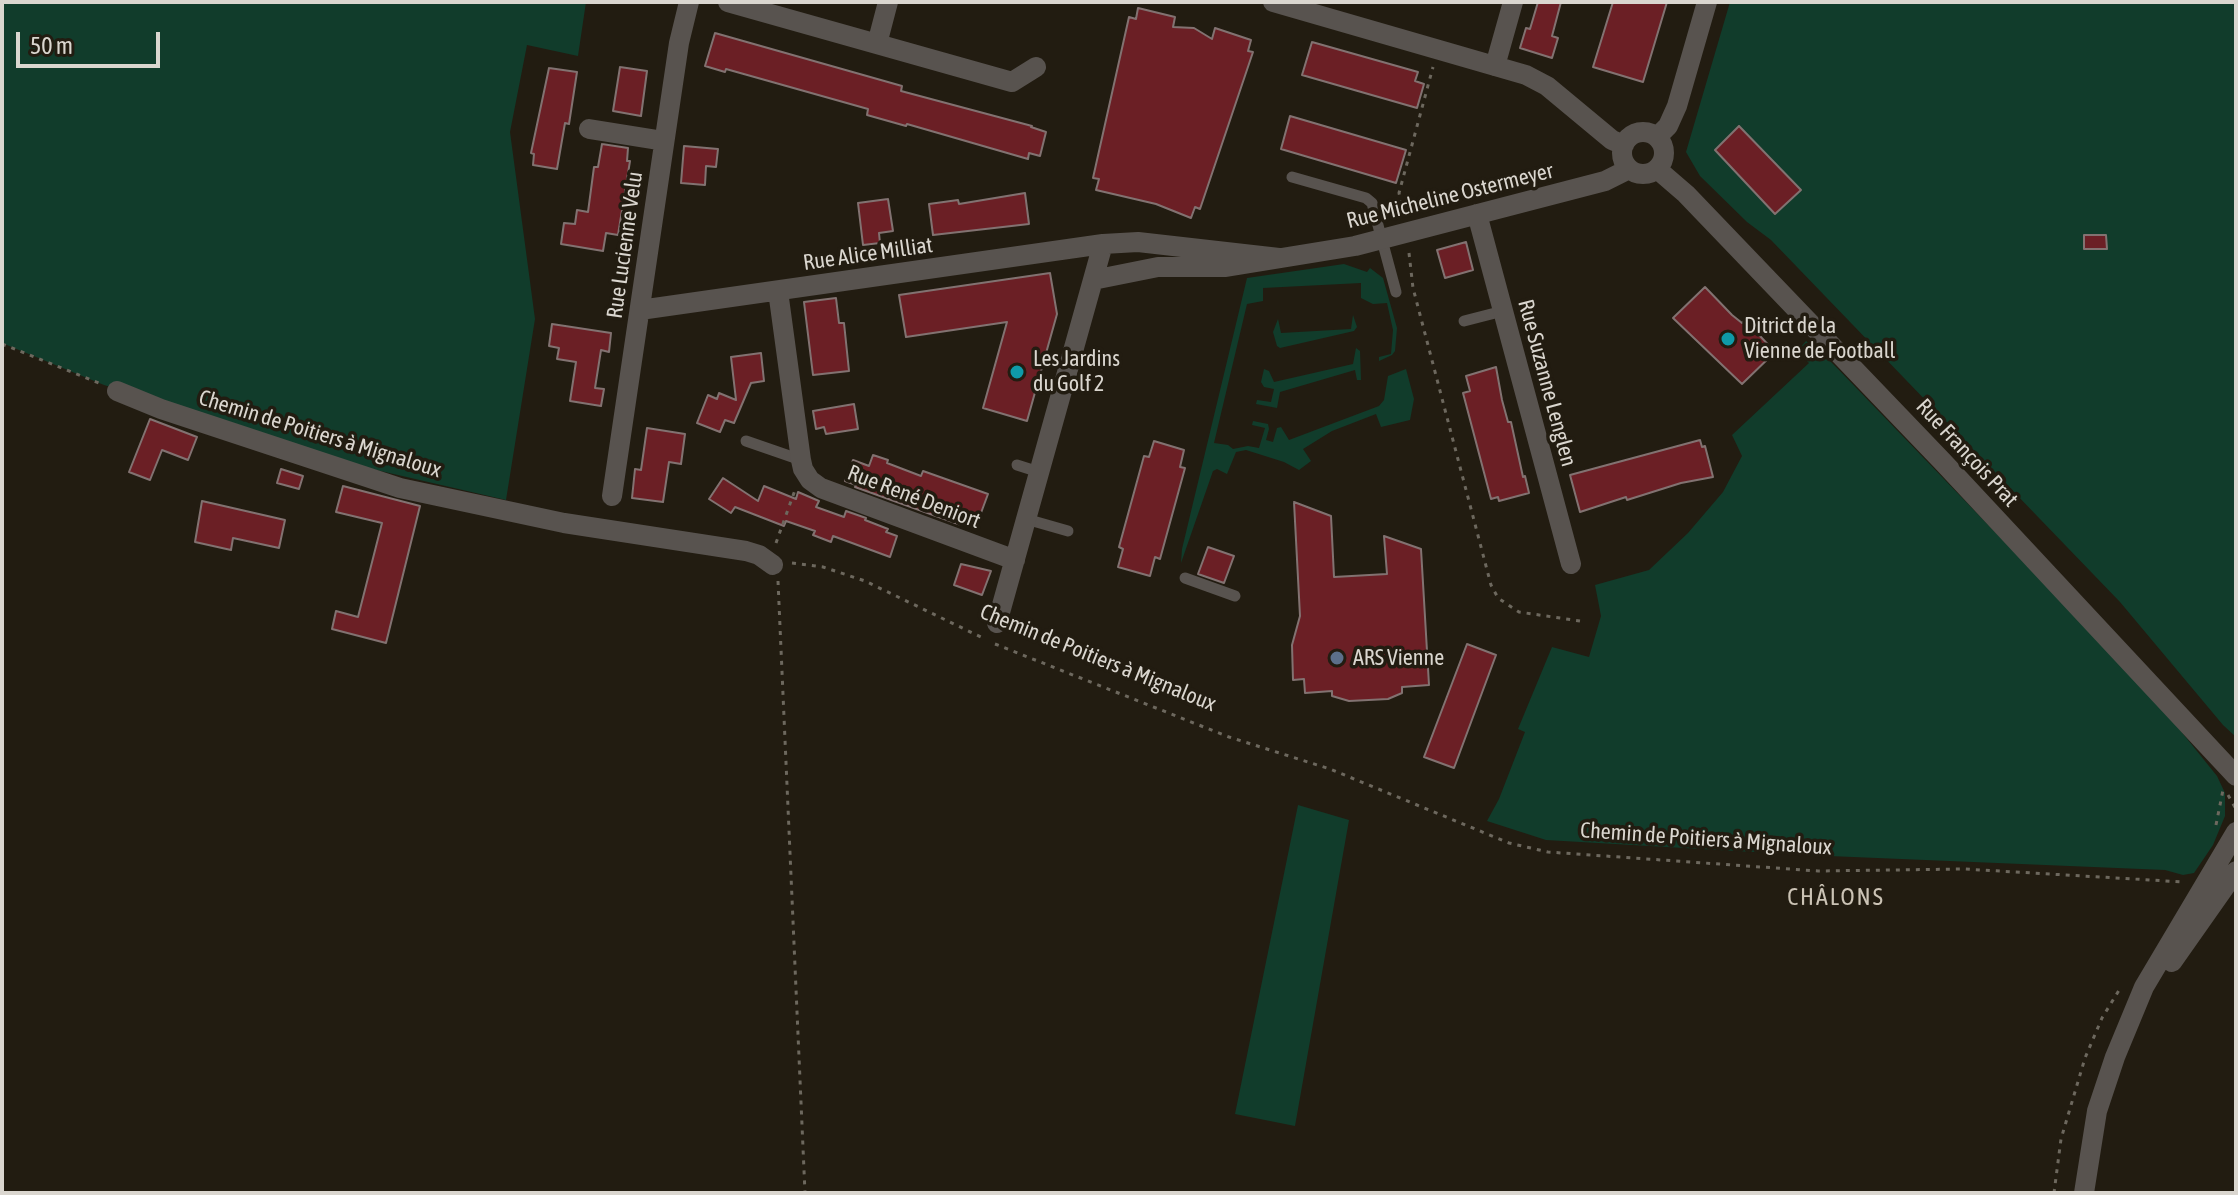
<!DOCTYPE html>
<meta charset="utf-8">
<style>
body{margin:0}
#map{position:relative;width:2238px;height:1195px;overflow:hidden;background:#221c11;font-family:"Asap Condensed",sans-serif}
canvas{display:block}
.frame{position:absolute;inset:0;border:4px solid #dad6cf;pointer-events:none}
.scale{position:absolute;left:16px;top:32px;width:144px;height:36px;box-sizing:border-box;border:4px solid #dad6cf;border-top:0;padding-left:10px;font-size:24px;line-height:28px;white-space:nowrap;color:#dad6cf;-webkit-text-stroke:6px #221c11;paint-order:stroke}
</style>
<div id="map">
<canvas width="2238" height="1195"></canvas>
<div class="frame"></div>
<div class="scale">50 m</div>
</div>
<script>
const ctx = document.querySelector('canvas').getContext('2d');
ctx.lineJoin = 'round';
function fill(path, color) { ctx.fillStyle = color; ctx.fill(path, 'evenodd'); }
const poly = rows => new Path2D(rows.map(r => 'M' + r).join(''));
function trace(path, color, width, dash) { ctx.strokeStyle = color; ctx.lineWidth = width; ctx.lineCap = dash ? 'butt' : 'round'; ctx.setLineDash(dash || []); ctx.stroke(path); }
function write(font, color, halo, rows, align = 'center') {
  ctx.font = font + ' "Asap Condensed",sans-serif'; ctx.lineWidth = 7; ctx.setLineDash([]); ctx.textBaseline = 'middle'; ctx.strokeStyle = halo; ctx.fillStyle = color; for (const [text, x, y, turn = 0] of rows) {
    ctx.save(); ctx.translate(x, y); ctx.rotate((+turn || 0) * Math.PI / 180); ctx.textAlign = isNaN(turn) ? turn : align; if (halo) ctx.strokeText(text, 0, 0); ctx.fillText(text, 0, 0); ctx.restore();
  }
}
fill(poly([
 [2,2,586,2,578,56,527,45,510,132,535,319,506,500,359,466,104,385,2,343],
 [1730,2,2236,2,2236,737,2223,725,2120,602,1771,240,1747,222,1700,176,1686,152],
 [1344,264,1367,272,1370,268,1383,278,1397,328,1395,351,1392,355,1379,361,1379,357,1391,354,1393,330,1387,303,1373,304,1361,298,1361,283,1263,288,1263,301,1247,304,1214,443,1228,445,1233,449,1248,446,1259,448,1265,428,1252,425,1253,421,1268,424,1269,429,1266,440,1273,442,1277,428,1281,427,1289,440,1379,406,1384,400,1388,376,1406,369,1414,399,1410,420,1381,427,1376,414,1332,431,1303,449,1311,461,1299,470,1284,462,1246,450,1236,452,1227,474,1217,469,1213,471,1181,563,1182,549,1247,278],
 [1353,315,1357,327,1354,331,1280,348,1277,346,1273,332,1278,319,1281,333,1351,329],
 [1806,341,1821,352,1839,370,2047,586,2159,704,2217,776,2225,793,2225,816,2213,845,2194,873,2183,875,2165,870,1805,855,1546,840,1487,821,1499,799,1525,732,1518,729,1552,647,1589,657,1601,616,1595,585,1649,570,1688,533,1723,492,1742,456,1732,435,1809,363,1797,351],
 [1356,348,1360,351,1361,380,1357,380,1355,370,1280,392,1277,408,1256,404,1257,400,1271,402,1274,389,1264,387,1261,382,1264,369,1269,371,1274,382,1353,364],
 [1298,805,1349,820,1295,1126,1235,1114]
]), '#113c2b');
const building = poly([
 [1538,2,1561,2,1552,36,1558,38,1552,58,1520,48,1526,28,1530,29,1538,2],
 [1613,2,1667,2,1643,82,1593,67,1613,2],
 [1138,8,1175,17,1173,27,1194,28,1212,39,1215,28,1251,40,1248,51,1253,52,1200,209,1195,207,1191,218,1156,204,1096,190,1099,179,1093,178,1129,17,1136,19,1138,8],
 [715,33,902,86,901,91,1032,126,1031,127,1046,132,1040,156,1029,153,1028,159,907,124,906,126,867,115,868,109,726,69,725,72,705,66,715,33],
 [1312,42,1418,72,1415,81,1424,84,1417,108,1302,75,1312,42],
 [620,67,647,71,641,116,613,111,620,67],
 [549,68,577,72,569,124,565,123,557,169,533,165,534,154,531,153,549,68],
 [1290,116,1406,150,1396,183,1281,149,1290,116],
 [1739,126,1801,190,1775,214,1715,150,1739,126],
 [602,144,628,148,627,161,630,161,618,235,606,233,603,251,561,244,564,223,575,224,577,210,588,212,594,167,598,167,602,144],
 [684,146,718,149,716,167,706,166,705,185,681,183,684,146],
 [1025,193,1029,224,933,235,929,204,958,200,959,204,1025,193],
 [888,199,893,231,879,233,880,243,863,245,858,203,888,199],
 [2084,235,2106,235,2107,249,2084,249,2084,235],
 [1466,242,1473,270,1445,278,1437,250,1466,242],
 [1050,273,1057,314,1027,421,983,408,1007,322,906,337,899,295,1050,273],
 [1705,287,1732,315,1742,323,1745,320,1775,352,1742,384,1673,318,1705,287],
 [836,298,839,323,844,323,849,371,813,375,804,302,836,298],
 [552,324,611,333,609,352,601,350,595,388,604,389,601,406,570,401,576,362,557,359,559,348,549,346,552,324],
 [761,353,764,381,751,383,734,423,725,420,720,432,697,423,708,395,717,399,719,393,736,400,731,357,761,353],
 [1496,367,1502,400,1508,422,1511,422,1523,477,1525,476,1529,493,1499,501,1498,497,1491,499,1463,393,1470,391,1466,376,1496,367],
 [854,404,858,429,826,434,824,427,816,429,813,411,854,404],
 [150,419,197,437,188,460,162,450,150,480,129,472,150,419],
 [647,428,685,434,681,464,669,462,663,502,632,498,635,469,641,470,647,428],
 [1700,440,1702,447,1705,446,1713,477,1681,483,1627,500,1626,497,1580,512,1570,475,1700,440],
 [1154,441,1184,450,1180,467,1185,468,1160,559,1155,557,1150,576,1118,567,1123,549,1119,547,1144,456,1149,457,1154,441],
 [873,455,888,460,887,463,921,476,923,471,988,494,978,521,964,516,961,525,855,487,856,485,845,481,853,460,869,466,873,455],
 [281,469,303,476,299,489,277,483,281,469],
 [723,478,758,501,764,486,796,499,798,492,819,501,816,507,844,517,846,511,866,518,865,520,888,529,886,532,897,536,890,557,833,536,831,542,813,535,815,531,786,521,784,526,735,507,731,513,709,499,723,478],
 [343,486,420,506,386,643,332,629,336,611,358,617,382,523,336,512,343,486],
 [202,501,285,520,279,548,233,538,231,550,195,542,202,501],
 [1294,502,1331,516,1334,577,1387,574,1384,536,1421,549,1429,685,1402,687,1402,693,1388,699,1349,701,1332,696,1332,691,1305,693,1304,679,1293,680,1292,645,1300,616,1294,502],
 [1208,547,1234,556,1224,583,1198,574,1208,547],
 [961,564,991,571,982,595,954,585,961,564],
 [1467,644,1496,655,1454,768,1424,757,1467,644]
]);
fill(building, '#6b1f25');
trace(building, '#827271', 2);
trace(poly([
 [1404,214,1399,193,1433,67],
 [1409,253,1413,288,1491,585,1498,598,1519,612,1580,621],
 [2,344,99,383],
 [776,543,795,490],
 [792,563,823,567,865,581,985,639],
 [778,581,805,1193],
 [995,644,1229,737,1330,769,1509,843,1548,852,1818,871,1965,869,2184,882],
 [2228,795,2236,809],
 [2216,825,2223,790],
 [2054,1193,2061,1139,2085,1058,2102,1018,2121,987]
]), '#6d685e', 3, [4, 6]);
trace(poly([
 [1292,177,1366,198,1372,203,1396,292],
 [1464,321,1503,311],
 [746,441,801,460],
 [1017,465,1039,472],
 [1026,519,1068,531],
 [1185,578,1235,596]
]), '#58534f', 11);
trace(poly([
 [728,2,1012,82,1036,67],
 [1273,2,1526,75,1547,86,1612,140,1624,145],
 [877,44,888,2],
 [1495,66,1513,2],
 [589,129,664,141],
 '1622 153a21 21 0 1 1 42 0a21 21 0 1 1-42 0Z',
 [1657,137,1668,126,1677,106,1707,2],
 [1657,169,1686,194,1943,462,2236,776],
 [1477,214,1571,564],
 [1093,280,1158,267,1226,267,1355,246,1605,181,1629,169],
 [778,291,801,460,803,469,810,480,821,488,1015,560],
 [640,310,1103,244,1138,242,1279,258],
 [117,391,161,409,400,488,564,523,746,551,759,555,773,565],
 [612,496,679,43,689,2],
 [997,623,1103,244]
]), '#58534f', 20);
trace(poly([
 [2172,962,2236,871],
 [2084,1193,2097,1111,2115,1057,2144,987,2236,832]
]), '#58534f', 20);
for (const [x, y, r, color] of [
 [1728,339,8,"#0f9aa8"],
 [1017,372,8,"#0f9aa8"],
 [1337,658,8,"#5c6f8a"]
]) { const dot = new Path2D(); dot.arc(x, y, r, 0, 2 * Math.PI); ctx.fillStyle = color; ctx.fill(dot); trace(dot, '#221c11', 3); }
write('22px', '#dad6cf', '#221c11', [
 ["Rue Micheline Ostermeyer",1450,196,-14],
 ["Rue Lucienne Velu",625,245,-82],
 ["Rue Alice Milliat",868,254,-8],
 ["Rue Suzanne Lenglen",1547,383,75],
 ["Chemin de Poitiers à Mignaloux",320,434,17],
 ["Rue François Prat",1967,453,47],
 ["Rue René Deniort",914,497,21],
 ["Chemin de Poitiers à Mignaloux",1098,658,22],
 ["Chemin de Poitiers à Mignaloux",1706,839,4]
]);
write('22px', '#dad6cf', '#221c11', [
 ["Ditrict de la",1744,326],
 ["Vienne de Football",1744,351],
 ["Les Jardins",1033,359],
 ["du Golf 2",1033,384],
 ["ARS Vienne",1353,658]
], 'left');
ctx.letterSpacing = '2px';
write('24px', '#cbc3b5', '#221c11', [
 ["CHÂLONS",1836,897]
]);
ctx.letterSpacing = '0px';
</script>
